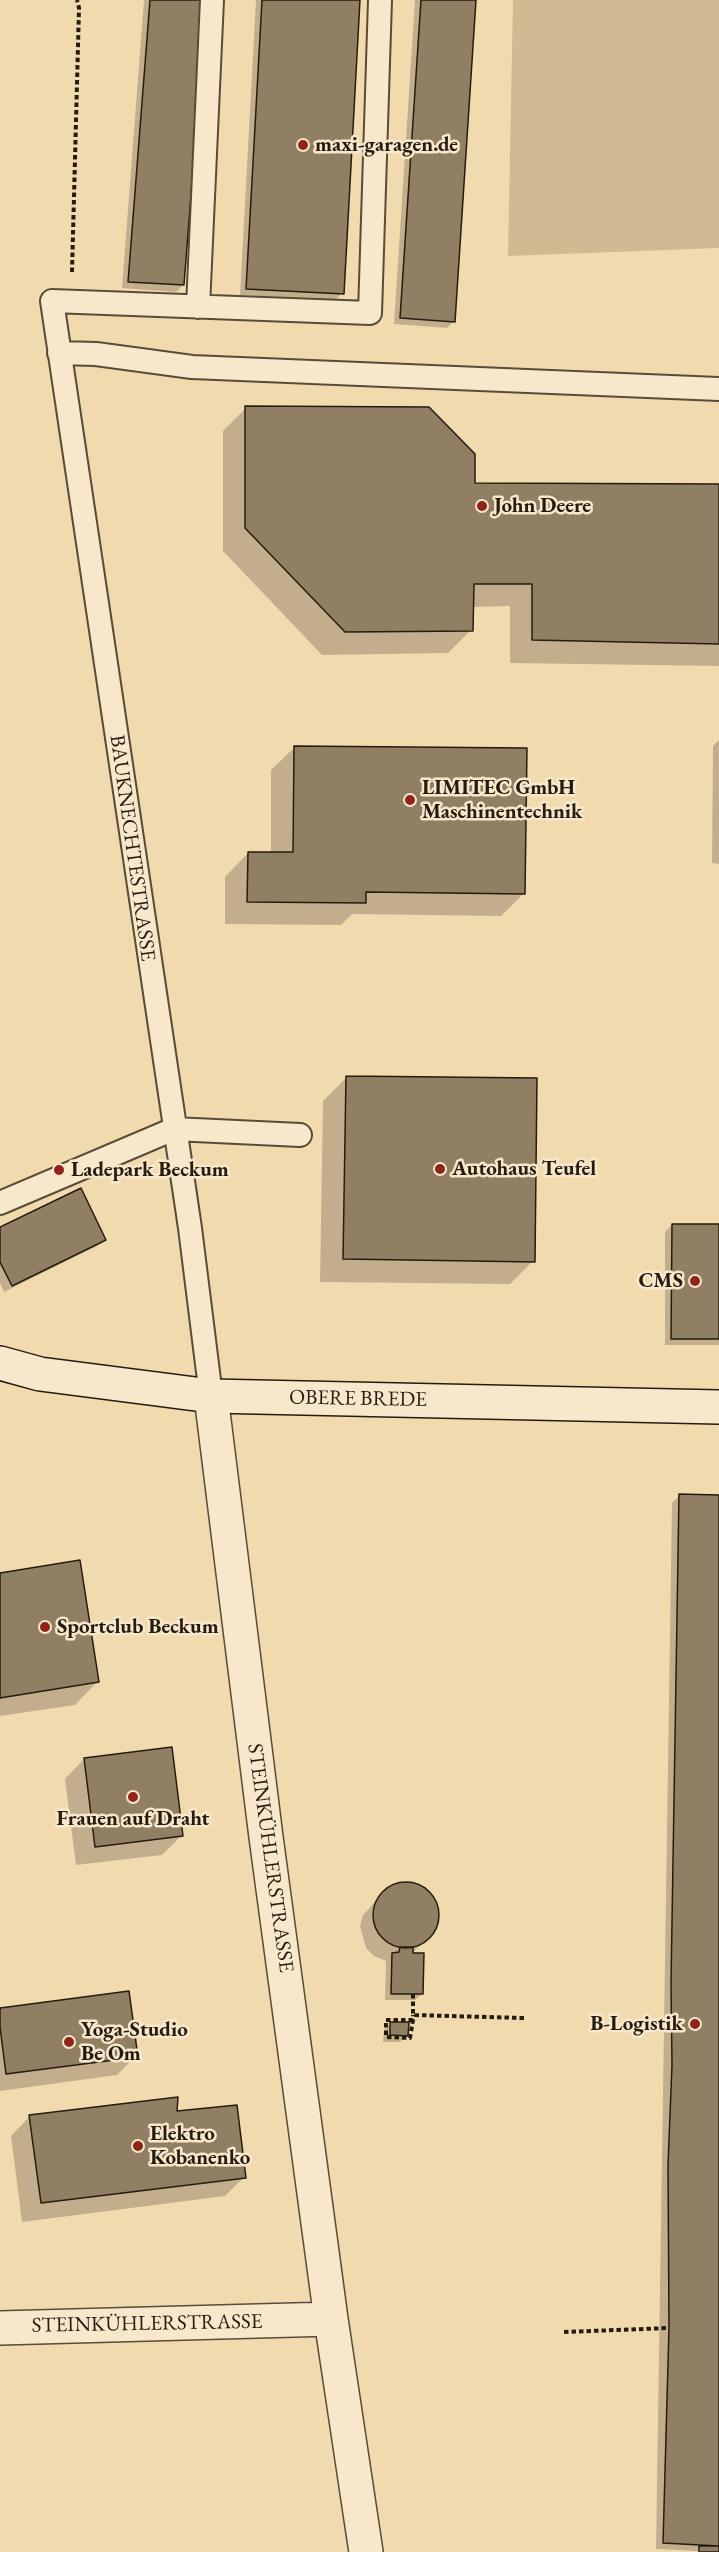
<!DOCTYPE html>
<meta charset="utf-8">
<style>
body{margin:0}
canvas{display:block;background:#f2daaf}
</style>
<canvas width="719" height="2552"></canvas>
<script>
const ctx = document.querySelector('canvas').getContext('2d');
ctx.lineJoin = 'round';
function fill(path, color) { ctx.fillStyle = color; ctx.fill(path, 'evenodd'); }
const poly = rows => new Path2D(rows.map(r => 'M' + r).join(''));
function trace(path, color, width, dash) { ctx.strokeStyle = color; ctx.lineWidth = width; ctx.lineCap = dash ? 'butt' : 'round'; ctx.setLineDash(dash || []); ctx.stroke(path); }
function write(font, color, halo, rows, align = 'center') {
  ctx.font = font + ' "EB Garamond",serif'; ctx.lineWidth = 5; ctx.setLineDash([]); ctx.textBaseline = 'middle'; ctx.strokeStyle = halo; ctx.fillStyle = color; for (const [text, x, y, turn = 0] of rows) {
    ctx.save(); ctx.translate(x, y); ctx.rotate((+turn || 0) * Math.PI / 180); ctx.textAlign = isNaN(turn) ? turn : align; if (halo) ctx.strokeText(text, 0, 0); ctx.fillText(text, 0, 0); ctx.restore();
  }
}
fill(poly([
 [513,0,719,0,719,248,508,256]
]), '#cfba94');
fill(poly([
 [144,0,204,0,183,285,176,292,122,288],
 [256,0,359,0,342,293,335,300,240,295],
 [415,0,475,0,454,321,447,328,394,324],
 [246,408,473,484,719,486,719,666,510,663,510,606,472,607,471,630,448,653,322,655,223,551,223,431],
 [719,740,719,864,712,863,713,746],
 [295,747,524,893,501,916,352,914,341,925,225,924,225,877,248,853,271,854,271,770],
 [346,1078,533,1261,510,1284,320,1282,323,1101],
 [672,1225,719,1225,719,1345,665,1345,665,1232],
 [0,1229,104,1239,97,1246,4,1292,0,1283],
 [679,1496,719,1496,719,2552,656,2549,672,1503],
 [0,1574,98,1681,75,1705,0,1716],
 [84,1759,182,1835,162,1855,76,1865,65,1779],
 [406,1883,418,1885,428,1891,435,1900,438,1911,437,1923,432,1934,411,1954,422,1994,415,2000,385,2000,386,1961,374,1956,366,1948,360,1926,363,1915,385,1891,395,1885],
 [0,2009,136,2056,117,2075,0,2091],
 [391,2024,407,2035,400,2042,383,2042,384,2030],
 [176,2113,244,2177,225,2196,22,2222,11,2136,30,2116]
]), '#0003');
const building = poly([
 [150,0,206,0,184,285,128,282,150,0],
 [262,0,360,0,344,294,246,289,262,0],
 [421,0,476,0,455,322,400,318,421,0],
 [245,406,429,407,475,454,475,483,719,484,719,644,532,640,532,584,474,584,473,631,345,632,245,528,245,406],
 [294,746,527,748,525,894,366,892,366,903,247,902,248,852,293,852,294,746],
 [346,1076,537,1078,535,1262,343,1259,346,1076],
 [81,1188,106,1240,12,1286,0,1262,0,1227,81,1188],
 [672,1224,719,1224,719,1339,671,1339,672,1224],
 [679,1494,719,1495,719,2546,663,2543,669,2328,668,2165,672,2065,671,1983,679,1494],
 [80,1560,99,1682,0,1698,0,1573,80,1560],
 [172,1747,183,1836,95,1847,84,1758,172,1747],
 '373 1915a33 33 0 1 1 66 0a33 33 0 1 1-66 0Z',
 [400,1947,413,1947,413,1953,424,1953,423,1994,391,1994,392,1953,399,1952,400,1947],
 [129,1991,138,2057,6,2074,0,2027,0,2008,129,1991],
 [390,2022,409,2022,408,2036,390,2035,390,2022],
 [178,2097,177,2111,237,2105,246,2178,41,2203,29,2115,178,2097],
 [699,2546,719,2546,719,2552,699,2552,699,2546]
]);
fill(building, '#907f63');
trace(building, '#251c10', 1.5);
const lane = poly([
 [198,307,212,0],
 [59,353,96,354,192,367,719,389],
 [0,1203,174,1129,300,1135],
 [211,1396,190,1228,52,301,370,313,380,0]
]);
const street = poly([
 [211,1396,266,1837,331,2319,366,2552],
 [0,2328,331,2319]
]);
const secondary = poly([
 [0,1363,40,1374,211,1396,719,1407]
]);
trace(lane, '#584c38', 26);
trace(street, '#584c38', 36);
trace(secondary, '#251c10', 36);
trace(poly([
 [72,272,79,8,77,0],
 [413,1994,413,2015,524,2018],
 [413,2020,386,2020,386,2037,410,2038,413,2020,413,2015],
 [564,2332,669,2328]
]), '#251c10', 4, [4.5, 3]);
trace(lane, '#f7e7cb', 22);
trace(street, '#f7e7cb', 33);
trace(secondary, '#f7e7cb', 33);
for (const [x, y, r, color] of [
 [303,145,6,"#8f2418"],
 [482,506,6,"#8f2418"],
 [410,800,6,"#8f2418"],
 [440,1169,6,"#8f2418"],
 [59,1170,6,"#8f2418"],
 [695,1281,6,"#8f2418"],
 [45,1627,6,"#8f2418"],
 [133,1797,6,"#8f2418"],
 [695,2024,6,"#8f2418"],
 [69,2042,6,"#8f2418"],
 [138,2146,6,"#8f2418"]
]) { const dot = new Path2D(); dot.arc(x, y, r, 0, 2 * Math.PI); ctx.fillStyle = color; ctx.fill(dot); trace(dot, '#f7e7cb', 2); }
write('bold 21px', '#251c10', '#f7e7cb', [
 ["maxi-garagen.de",315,145],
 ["John Deere",494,506],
 ["LIMITEC GmbH",422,788],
 ["Maschinentechnik",422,812],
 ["Autohaus Teufel",452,1169],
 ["Ladepark Beckum",71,1170],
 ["CMS",683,1281,"right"],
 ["Sportclub Beckum",57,1627],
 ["Frauen auf Draht",133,1819,"center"],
 ["B-Logistik",683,2024,"right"],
 ["Yoga-Studio",81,2030],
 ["Be Om",81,2054],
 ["Elektro",150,2134],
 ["Kobanenko",150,2158]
], 'left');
write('21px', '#251c10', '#f7e7cb', [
 ["BAUKNECHTESTRASSE",132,848,82],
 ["OBERE BREDE",358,1399,1],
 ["STEINKÜHLERSTRASSE",270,1858,82],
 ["STEINKÜHLERSTRASSE",147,2324,-1]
]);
</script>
